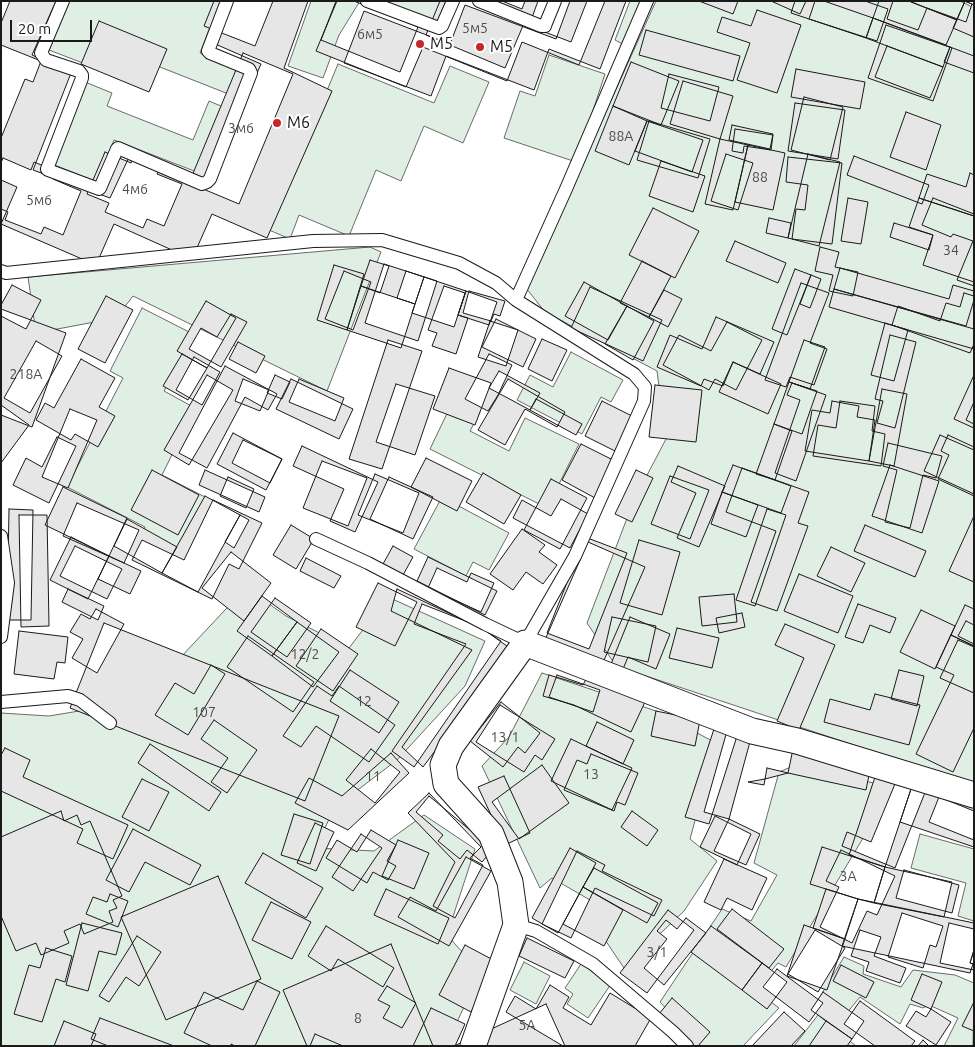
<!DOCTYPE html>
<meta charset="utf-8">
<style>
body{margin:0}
#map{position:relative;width:975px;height:1047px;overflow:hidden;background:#fff;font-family:Ubuntu,sans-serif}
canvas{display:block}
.frame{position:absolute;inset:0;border:2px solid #1a1a1a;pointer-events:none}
.scale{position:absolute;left:10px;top:20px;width:82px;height:22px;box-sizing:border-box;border:2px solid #1a1a1a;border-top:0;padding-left:6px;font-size:15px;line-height:18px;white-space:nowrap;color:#1a1a1a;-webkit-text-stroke:4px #fff;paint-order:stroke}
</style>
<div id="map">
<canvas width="975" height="1047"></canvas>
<div class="frame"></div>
<div class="scale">20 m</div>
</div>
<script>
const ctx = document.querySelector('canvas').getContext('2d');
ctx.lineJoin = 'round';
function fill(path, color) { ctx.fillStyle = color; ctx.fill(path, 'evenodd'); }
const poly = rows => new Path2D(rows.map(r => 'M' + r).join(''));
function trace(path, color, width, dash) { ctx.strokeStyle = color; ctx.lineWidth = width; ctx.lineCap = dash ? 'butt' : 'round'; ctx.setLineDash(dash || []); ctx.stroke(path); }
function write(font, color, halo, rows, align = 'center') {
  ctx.font = font + ' Ubuntu,sans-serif'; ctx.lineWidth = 4; ctx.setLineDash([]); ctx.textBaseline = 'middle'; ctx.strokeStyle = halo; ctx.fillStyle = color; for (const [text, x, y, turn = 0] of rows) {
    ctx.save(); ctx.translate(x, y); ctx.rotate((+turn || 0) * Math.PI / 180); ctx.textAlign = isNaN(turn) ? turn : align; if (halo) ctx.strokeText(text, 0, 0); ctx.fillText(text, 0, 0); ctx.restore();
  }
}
const green = poly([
 [68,1,220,1,200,53,241,69,231,95,132,56,101,70,49,50,68,1],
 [311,1,360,1,339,35,323,78,288,66,311,1],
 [382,1,450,1,441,25,382,1],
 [630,1,645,1,628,47,615,40,630,1],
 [656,1,960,1,974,8,974,785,616,666,587,623,634,500,666,439,657,371,545,312,526,288,656,1],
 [549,55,605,74,576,162,504,138,520,91,535,96,549,55],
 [338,64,434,103,450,66,489,82,463,143,424,126,401,181,376,170,349,236,299,215,290,239,269,230,338,64],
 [85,82,112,93,107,106,193,140,209,101,228,109,202,174,114,140,97,182,52,164,85,82],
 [370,247,381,252,327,391,133,296,116,318,36,333,28,277,370,247],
 [142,308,193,334,164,391,195,408,162,475,207,498,180,551,142,532,145,527,67,487,123,378,110,371,142,308],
 [571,352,623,380,611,402,601,397,582,434,517,400,530,375,553,387,571,352],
 [454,399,480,412,470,431,509,451,525,418,579,444,547,508,430,449,454,399],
 [442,497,509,533,489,570,473,562,466,576,414,549,442,497],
 [247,588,286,616,349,648,388,597,485,641,465,686,397,760,334,808,316,848,374,851,424,815,475,849,447,935,480,972,446,1046,1,1046,1,713,49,716,85,710,164,675,225,610,247,588],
 [542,673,656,711,716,743,690,839,717,861,684,911,624,968,589,916,590,900,552,878,540,888,482,766,509,737,542,673],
 [798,764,893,788,786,967,778,963,755,990,779,1008,743,1046,701,1046,660,1002,722,909,751,921,777,875,754,863,779,772,798,764],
 [920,834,974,849,974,921,958,916,966,883,911,868,920,834],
 [844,957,864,966,863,974,901,987,913,970,955,975,974,983,973,1046,944,1046,958,1018,929,1005,923,1008,910,1004,900,1024,860,997,841,1020,821,995,844,957],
 [524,962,550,976,536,1004,510,990,524,962],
 [581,964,611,984,588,1018,567,1004,573,994,565,988,581,964],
 [818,1015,856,1046,794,1046,818,1015]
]);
fill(green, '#e0efe3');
trace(green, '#6a6a6a', 1);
const building = poly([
 [1,1,56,1,32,55,71,73,33,170,110,198,130,155,206,189,261,64,213,43,231,1,308,1,284,68,332,91,267,238,212,214,192,259,114,224,96,265,1,224,17,187,1,180,1,1],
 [1,1,10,1,1,23,1,1],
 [214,1,273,1,255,46,204,26,214,1],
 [336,1,354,1,418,27,400,72,321,40,336,1],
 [337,1,365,1,434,29,446,1,502,1,522,9,525,1,605,1,579,65,522,42,507,81,423,47,406,87,316,51,337,1],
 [440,1,476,1,525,21,505,68,426,35,440,1],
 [538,1,587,1,571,42,529,26,538,1],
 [570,1,626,1,600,69,549,49,534,90,446,56,431,96,344,63,364,11,450,44,465,5,556,39,570,1],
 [699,1,738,1,733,14,699,1],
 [771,1,806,1,800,14,771,1],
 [795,1,824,1,873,18,866,38,791,13,795,1],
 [815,1,865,1,888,9,877,41,809,19,815,1],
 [879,1,909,1,957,20,946,45,873,18,879,1],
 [893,1,964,1,972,4,966,22,927,8,918,30,887,19,893,1],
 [911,1,965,1,957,20,911,2,911,1],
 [965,1,974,5,974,37,953,28,965,1],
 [757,10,801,25,777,93,737,80,750,43,717,32,722,17,751,26,757,10],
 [873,18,950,47,943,67,866,38,873,18],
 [99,21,167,49,149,92,81,64,99,21],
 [886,25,952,48,933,101,868,78,886,25],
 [646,30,740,56,733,81,639,55,646,30],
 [1,45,41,61,33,82,25,79,1,138,1,45],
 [887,46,943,67,930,98,875,77,887,46],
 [950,47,974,56,974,73,944,62,950,47],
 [243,53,293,74,239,204,189,183,243,53],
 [631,62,679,81,661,125,613,106,631,62],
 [796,69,865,82,860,109,791,97,796,69],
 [669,74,719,87,710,121,661,108,669,74],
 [683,81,733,96,720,139,670,124,683,81],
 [804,97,843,107,830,160,791,150,804,97],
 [795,103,845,110,838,159,788,151,795,103],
 [613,106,647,121,629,165,595,151,613,106],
 [906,112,941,125,926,170,890,157,906,112],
 [647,121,703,140,692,172,635,151,647,121],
 [649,121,710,139,698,178,637,160,649,121],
 [732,125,773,134,770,149,729,140,732,125],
 [735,129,773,135,771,150,744,146,743,153,732,151,735,129],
 [720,139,748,145,733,210,705,204,720,139],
 [748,145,785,153,773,210,735,202,748,145],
 [105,152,131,163,135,154,161,165,157,174,182,184,164,226,147,219,143,228,105,212,109,203,87,194,105,152],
 [726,154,753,163,738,210,711,201,726,154],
 [808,154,840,162,819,246,788,238,808,154],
 [854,156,929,185,922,204,847,175,854,156],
 [788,157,842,163,832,244,792,239,796,209,805,210,808,185,786,182,788,157],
 [3,158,31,170,34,162,56,171,53,179,81,191,63,235,44,227,41,234,5,220,8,212,1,209,1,163,3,158],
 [661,161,705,176,693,212,649,196,661,161],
 [970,173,974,175,974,216,919,198,927,174,966,187,970,173],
 [848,198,868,202,861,244,841,241,848,198],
 [919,198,974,216,974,282,923,265,933,235,909,227,919,198],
 [933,198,974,214,974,286,957,280,973,241,953,234,951,237,922,225,933,198],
 [653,208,699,231,675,278,629,255,653,208],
 [769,218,791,223,788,238,766,233,769,218],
 [894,223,933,235,929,250,890,237,894,223],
 [735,241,786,263,778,283,726,261,735,241],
 [820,247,839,252,835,267,858,272,853,296,829,291,833,275,815,271,820,247],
 [370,260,389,266,380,293,361,286,370,260],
 [642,261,671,276,649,317,620,303,642,261],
 [384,264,437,281,418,341,365,323,384,264],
 [334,265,364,274,347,330,317,320,334,265],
 [840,268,949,299,953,285,974,291,974,300,966,326,834,289,840,268],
 [795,269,811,275,787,335,772,329,795,269],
 [344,271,371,282,353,330,325,319,344,271],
 [406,271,424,277,415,304,397,298,406,271],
 [811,275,821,279,810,308,800,304,811,275],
 [424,277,466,291,454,327,412,313,424,277],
 [584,282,627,306,608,340,565,316,584,282],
 [801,283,829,293,810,343,827,349,814,385,790,377,786,387,765,380,801,283],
 [12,285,41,300,26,329,1,316,1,305,12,285],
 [361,286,415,304,401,348,347,330,361,286],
 [444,286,465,293,458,315,468,318,456,354,432,346,437,333,428,330,444,286],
 [590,287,662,320,643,361,571,328,590,287],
 [834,289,974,329,974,349,829,307,834,289],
 [664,290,682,299,668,327,649,317,664,290],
 [466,291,497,302,489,325,458,315,466,291],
 [469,291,505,301,500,316,494,314,491,321,463,313,469,291],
 [964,293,974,296,974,344,970,353,892,325,898,306,940,321,946,303,960,307,964,293],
 [106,296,133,310,105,363,78,349,106,296],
 [206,301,236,318,207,368,177,351,206,301],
 [627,306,654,321,633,360,605,344,627,306],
 [1,309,66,333,32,427,1,415,1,309],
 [231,314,247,322,221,367,189,349,201,328,217,337,231,314],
 [716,317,774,342,760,374,733,362,723,386,704,379,701,386,657,367,670,335,702,349,716,317],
 [496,319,536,339,523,367,482,347,496,319],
 [490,321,518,330,506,366,478,357,490,321],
 [727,322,762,340,736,390,715,379,709,390,663,365,679,335,711,351,727,322],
 [885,323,908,330,894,381,871,375,885,323],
 [890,335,916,342,895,428,877,423,883,401,875,399,890,335],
 [542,339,567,350,552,381,528,369,542,339],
 [388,340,422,351,382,469,349,459,388,340],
 [804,340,825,347,810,389,789,382,804,340],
 [36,341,62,356,30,413,4,398,36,341],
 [238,342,265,356,256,373,229,359,238,342],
 [182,354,207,368,188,400,163,386,182,354],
 [489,354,512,365,498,395,488,411,465,399,489,354],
 [194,357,220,372,202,405,176,390,194,357],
 [81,359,115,378,99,407,115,416,98,447,75,434,71,440,36,420,45,403,54,408,81,359],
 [733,362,781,384,768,414,719,392,733,362],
 [225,366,277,394,268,410,245,397,207,468,179,453,225,366],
 [449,368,491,383,475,425,433,409,449,368],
 [499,371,540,393,530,410,489,388,499,371],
 [207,375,233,390,189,465,164,450,207,375],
 [275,375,290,382,282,399,267,393,275,375],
 [974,375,974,428,954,419,974,375],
 [243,379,269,390,260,411,235,401,243,379],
 [291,379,353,409,339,439,276,409,291,379],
 [299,379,344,398,335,421,289,402,299,379],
 [508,379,565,412,557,427,525,409,505,445,478,430,508,379],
 [789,382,817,391,802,434,774,424,789,382],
 [792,383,826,395,796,481,775,473,800,400,787,395,792,383],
 [396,384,435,396,415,455,376,442,396,384],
 [655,385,702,390,696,442,649,437,655,385],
 [882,389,907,394,894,466,869,461,882,389],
 [536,399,582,424,576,435,530,410,536,399],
 [602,401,632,416,615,451,585,436,602,401],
 [832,401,859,406,857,417,875,420,869,461,805,451,812,410,830,413,832,401],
 [840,401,875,406,872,431,885,434,881,466,813,456,818,425,836,428,840,401],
 [974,402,974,424,966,420,974,402],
 [1,405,29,425,1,463,1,405],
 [70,409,97,420,68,488,42,477,70,409],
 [774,424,792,431,775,480,756,474,774,424],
 [233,433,282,459,266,490,217,464,233,433],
 [940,435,974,450,974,494,924,471,940,435],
 [948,435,974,447,974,496,938,479,949,455,941,451,948,435],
 [57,437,76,446,49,503,13,485,26,458,42,467,57,437],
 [243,440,282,459,270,483,232,463,243,440],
 [888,443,942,456,936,478,923,475,910,528,885,522,897,470,883,466,888,443],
 [581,444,615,461,595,498,562,480,581,444],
 [302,446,378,482,355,532,330,521,344,489,293,466,302,446],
 [426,458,472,481,457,511,411,487,426,458],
 [322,461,367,478,348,526,303,508,322,461],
 [733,465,791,486,781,513,722,492,733,465],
 [890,465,939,481,922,533,872,516,890,465],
 [678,466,725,486,699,547,677,538,696,493,671,482,678,466],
 [742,468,809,492,798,523,808,526,777,611,751,602,776,531,726,512,742,468],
 [152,470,199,495,178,535,131,510,152,470],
 [205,470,265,497,259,512,199,485,205,470],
 [636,470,653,478,632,522,615,514,636,470],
 [483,473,521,495,504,524,466,502,483,473],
 [375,474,419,493,403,533,358,515,375,474],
 [670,476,709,490,690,539,651,524,670,476],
 [228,477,254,489,246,508,220,496,228,477],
 [389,477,433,497,413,539,370,519,389,477],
 [551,479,587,498,560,549,524,530,551,479],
 [63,487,127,518,109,556,45,525,63,487],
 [722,492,758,505,746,537,711,524,722,492],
 [205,496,240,515,198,592,162,573,205,496],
 [561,499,588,514,570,548,513,518,522,500,551,516,561,499],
 [213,500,262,523,239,569,229,564,212,599,132,560,142,540,184,560,213,500],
 [77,503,139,530,124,563,63,536,77,503],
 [9,509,33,510,31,620,7,620,9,509],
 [767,509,786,515,755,606,736,600,767,509],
 [19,515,47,515,49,626,21,627,19,515],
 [240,515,249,520,234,548,225,542,240,515],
 [974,516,974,582,949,571,974,516],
 [127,519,177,547,162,573,114,546,127,519],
 [291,525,314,539,296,569,273,555,291,525],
 [865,525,926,551,915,577,854,551,865,525],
 [522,529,545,545,539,552,557,565,543,584,526,572,513,590,490,574,522,529],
 [71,537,109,556,88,599,50,580,71,537],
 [585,537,627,553,589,649,547,633,585,537],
 [639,540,680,552,662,615,620,603,639,540],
 [588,542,645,567,601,667,544,642,588,542],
 [75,546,122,569,107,599,60,576,75,546],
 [393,546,413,557,403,575,383,564,393,546],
 [831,547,865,563,851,592,817,576,831,547],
 [231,552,271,583,244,621,202,588,231,552],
 [109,556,141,571,130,594,98,579,109,556],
 [428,557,497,591,485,615,417,581,428,557],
 [306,558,341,576,334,588,300,571,306,558],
 [437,568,467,582,471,573,494,583,481,612,428,588,437,568],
 [799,574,853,596,838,633,784,611,799,574],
 [378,583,417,602,395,646,356,627,378,583],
 [68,589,104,606,98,620,62,602,68,589],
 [397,589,483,629,511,649,423,767,402,747,472,650,391,611,397,589],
 [734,594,737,622,702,626,699,597,734,594],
 [262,596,297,622,272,656,237,631,262,596],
 [275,598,311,623,287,657,251,632,275,598],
 [422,604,478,626,501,641,414,767,392,751,466,644,414,624,422,604],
 [858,604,896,618,890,633,870,625,863,643,845,637,858,604],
 [965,605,974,609,974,646,951,635,965,605],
 [96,609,124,624,97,673,72,658,83,639,70,632,81,614,90,619,96,609],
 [921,610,955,626,935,669,900,652,921,610],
 [742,613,745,627,719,633,716,618,742,613],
 [612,617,656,626,648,662,604,652,612,617],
 [630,617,670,634,656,669,628,657,623,669,611,664,630,617],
 [966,621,974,625,974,644,958,636,966,621],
 [297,622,339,652,313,687,272,656,297,622],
 [104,623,339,716,305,801,70,708,104,623],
 [785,624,835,645,799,730,777,721,804,658,775,645,785,624],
 [677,628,719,638,712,668,669,658,677,628],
 [321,629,358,654,333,691,296,666,321,629],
 [19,631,68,637,65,663,57,662,54,679,14,674,19,631],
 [951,635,974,646,974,728,953,772,916,754,954,675,936,667,951,635],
 [248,636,314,682,293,712,227,667,248,636],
 [958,640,974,647,974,693,940,678,958,640],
 [211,665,225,674,188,735,155,715,175,683,194,694,211,665],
 [350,670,399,702,379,733,330,701,350,670],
 [899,670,924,676,917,706,891,699,899,670],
 [549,675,583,685,588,675,645,702,631,732,574,705,543,696,549,675],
 [557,675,600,690,593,712,549,697,557,675],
 [317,686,332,696,339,686,395,725,369,762,316,726,301,747,283,736,317,686],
 [875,694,920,705,909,745,824,722,830,699,870,710,875,694],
 [501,702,540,733,525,753,518,747,503,767,470,741,501,702],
 [500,705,555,739,542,760,535,755,524,772,476,742,500,705],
 [656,711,700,720,695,746,651,736,656,711],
 [214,720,257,750,227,793,211,782,228,758,201,739,214,720],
 [597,722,634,740,623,764,586,746,597,722],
 [715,726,738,733,709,824,685,817,715,726],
 [727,731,751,738,729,819,704,812,727,731],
 [571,739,632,768,612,810,551,781,571,739],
 [150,744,221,792,209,811,138,763,150,744],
 [5,748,30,760,23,777,128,825,113,859,77,843,83,829,1,791,1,755,5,748],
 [371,749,400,772,375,803,346,780,371,749],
 [793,749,871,765,866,790,788,773,793,749],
 [391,753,409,773,348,830,295,803,309,778,342,796,391,753],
 [591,754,638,773,625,805,617,802,614,811,564,790,577,760,587,764,591,754],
 [542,765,569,803,519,839,492,802,542,765],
 [767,768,788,773,765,779,767,768],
 [876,774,912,786,885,867,849,855,876,774],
 [504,776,530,833,505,845,478,787,504,776],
 [142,779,169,792,149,831,122,817,142,779],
 [765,779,764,785,748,782,765,779],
 [897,779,926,790,895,868,842,846,847,832,871,842,897,779],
 [912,786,974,807,974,847,900,822,912,786],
 [429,793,481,847,470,858,483,865,455,918,433,906,455,862,408,813,429,793],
 [429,796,493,849,482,862,467,850,460,859,438,841,443,835,416,812,429,796],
 [939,797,974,811,974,840,929,822,939,797],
 [61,811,64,821,77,815,81,825,90,821,122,896,113,900,117,908,109,911,113,922,84,934,80,924,64,931,69,943,41,955,36,943,16,951,1,916,1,837,61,811],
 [632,811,658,830,647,846,621,827,632,811],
 [294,814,323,823,310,864,281,855,294,814],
 [715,816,751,834,737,865,700,847,715,816],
 [729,819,760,834,746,865,714,851,729,819],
 [315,823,334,832,316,871,297,863,315,823],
 [133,829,201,865,190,885,145,862,129,892,106,880,133,829],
 [371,830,396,845,387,861,396,866,388,880,373,872,367,883,326,858,337,840,357,852,371,830],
 [361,834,382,848,353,891,332,877,361,834],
 [398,840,429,853,414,889,382,876,398,840],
 [822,847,885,867,874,903,858,899,810,884,822,847],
 [570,848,596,863,558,933,532,918,570,848],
 [841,850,895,876,877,915,867,911,852,943,820,927,839,887,826,881,841,850],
 [577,851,605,865,602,871,662,900,654,916,595,888,571,938,542,924,577,851],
 [263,853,323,888,306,918,245,883,263,853],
 [466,857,491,871,449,946,398,917,410,897,436,911,466,857],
 [724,859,767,878,752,910,727,898,721,910,704,902,724,859],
 [885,867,952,882,944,917,874,903,885,867],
 [594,868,658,903,647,923,583,887,594,868],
 [904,870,959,885,952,913,896,898,904,870],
 [218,876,261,979,166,1020,121,917,218,876],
 [583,887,623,910,604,946,563,924,583,887],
 [386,889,449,918,438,944,374,915,386,889],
 [826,889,858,899,845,939,813,928,826,889],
 [110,894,128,901,118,927,86,914,93,897,107,902,110,894],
 [858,899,974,923,974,950,970,963,973,964,970,973,842,946,858,899],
 [271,902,311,922,292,959,252,940,271,902],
 [732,909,784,949,769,968,717,929,732,909],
 [668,910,694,930,647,993,620,973,668,910],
 [902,913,943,926,936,947,930,945,923,968,888,957,902,913],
 [686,918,706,933,664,985,644,968,667,939,657,931,666,920,677,929,686,918],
 [82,923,122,933,116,955,99,951,88,991,66,985,82,923],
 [949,923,974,929,974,970,940,963,949,923],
 [804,925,845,939,827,990,787,976,804,925],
 [326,926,394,968,383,987,338,959,331,971,308,956,326,926],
 [711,926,762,963,742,990,691,952,711,926],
 [815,930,845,948,818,992,788,974,815,930],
 [860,930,881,937,874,956,906,968,900,983,866,971,869,962,851,956,860,930],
 [137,936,161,952,139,986,126,977,109,1002,99,996,137,936],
 [527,938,574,961,565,978,519,956,527,938],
 [391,944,433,1046,307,1046,283,990,391,944],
 [465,945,497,962,471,1012,439,995,465,945],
 [46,948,72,956,65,982,56,979,42,1022,14,1014,29,965,40,968,46,948],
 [974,950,974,964,970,963,974,950],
 [762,963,787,982,767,1009,742,990,762,963],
 [841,965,874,982,866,998,833,981,841,965],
 [777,969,823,1003,809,1022,763,987,777,969],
 [922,974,942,982,931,1009,911,1000,922,974],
 [257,981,280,992,255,1046,235,1046,231,1044,231,1046,212,1046,184,1033,204,992,243,1010,257,981],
 [550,985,569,997,563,1008,591,1025,610,993,651,1018,635,1046,563,1046,506,1012,515,996,536,1009,550,985],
 [387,986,416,1003,402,1028,383,1018,390,1006,378,1000,387,986],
 [823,992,864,1021,852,1039,811,1010,823,992],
 [672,998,710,1032,698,1046,695,1046,659,1014,672,998],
 [860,1001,915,1041,911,1046,875,1046,844,1024,860,1001],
 [974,1002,974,1031,962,1026,974,1002],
 [546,1004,565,1046,454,1046,546,1004],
 [431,1008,465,1024,455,1046,413,1046,431,1008],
 [931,1009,951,1022,936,1045,906,1026,916,1011,926,1017,931,1009],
 [784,1012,805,1031,791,1046,752,1046,784,1012],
 [100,1018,174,1046,108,1046,91,1039,100,1018],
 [64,1021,96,1034,91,1046,54,1046,64,1021],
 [826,1021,852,1039,847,1046,809,1046,826,1021],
 [315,1034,343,1046,310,1046,315,1034],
 [923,1040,929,1046,918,1046,923,1040]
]);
fill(building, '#e6e6e6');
trace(building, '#1a1a1a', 1);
const service = poly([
 [63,1,41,53,46,60,79,71,82,75,82,78,47,169,48,170,99,189,100,188,117,149,118,148,202,184,207,182,210,179,251,73,249,69,210,53,208,51,227,1],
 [367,1,439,28,442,26,453,1],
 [479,1,541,26,545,26,546,23,555,1],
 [1,271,6,273,313,241,382,240,459,263,496,283,516,300,566,189,647,1],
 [1,536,8,583,1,637],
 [316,539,368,563,485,624,525,643,575,556,644,401,645,387,634,374,516,300],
 [1,702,68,696,80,700,110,723],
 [516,925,536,931,593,964,673,1032,687,1046]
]);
const minor = poly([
 [473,1046,516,925,510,882,491,834,446,784,443,765,451,746,525,643,752,731,797,741,974,795]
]);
trace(service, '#1a1a1a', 14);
trace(minor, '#1a1a1a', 27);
trace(service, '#fff', 12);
trace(minor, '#fff', 25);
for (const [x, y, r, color] of [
 [420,44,5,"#c62828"],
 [480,47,5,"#c62828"],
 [277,123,5,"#c62828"]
]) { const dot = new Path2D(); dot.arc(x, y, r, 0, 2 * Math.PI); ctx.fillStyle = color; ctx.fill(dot); trace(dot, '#fff', 2); }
write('14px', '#4d4d4d', null, [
 ["5м5",475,28],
 ["6м5",370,34],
 ["3м6",241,128],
 ["88А",621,136],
 ["88",760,177],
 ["4м6",135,189],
 ["5м6",39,200],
 ["34",951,250],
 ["218А",26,374],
 ["12/2",305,654],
 ["12",364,701],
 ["107",204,712],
 ["13/1",505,737],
 ["13",591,774],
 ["11",373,776],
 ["3А",848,876],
 ["3/1",657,952],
 ["8",358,1018],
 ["5А",527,1025]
]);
write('16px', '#1a1a1a', '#fff', [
 ["М5",430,44],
 ["M5",490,47],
 ["М6",287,123]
], 'left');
</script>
